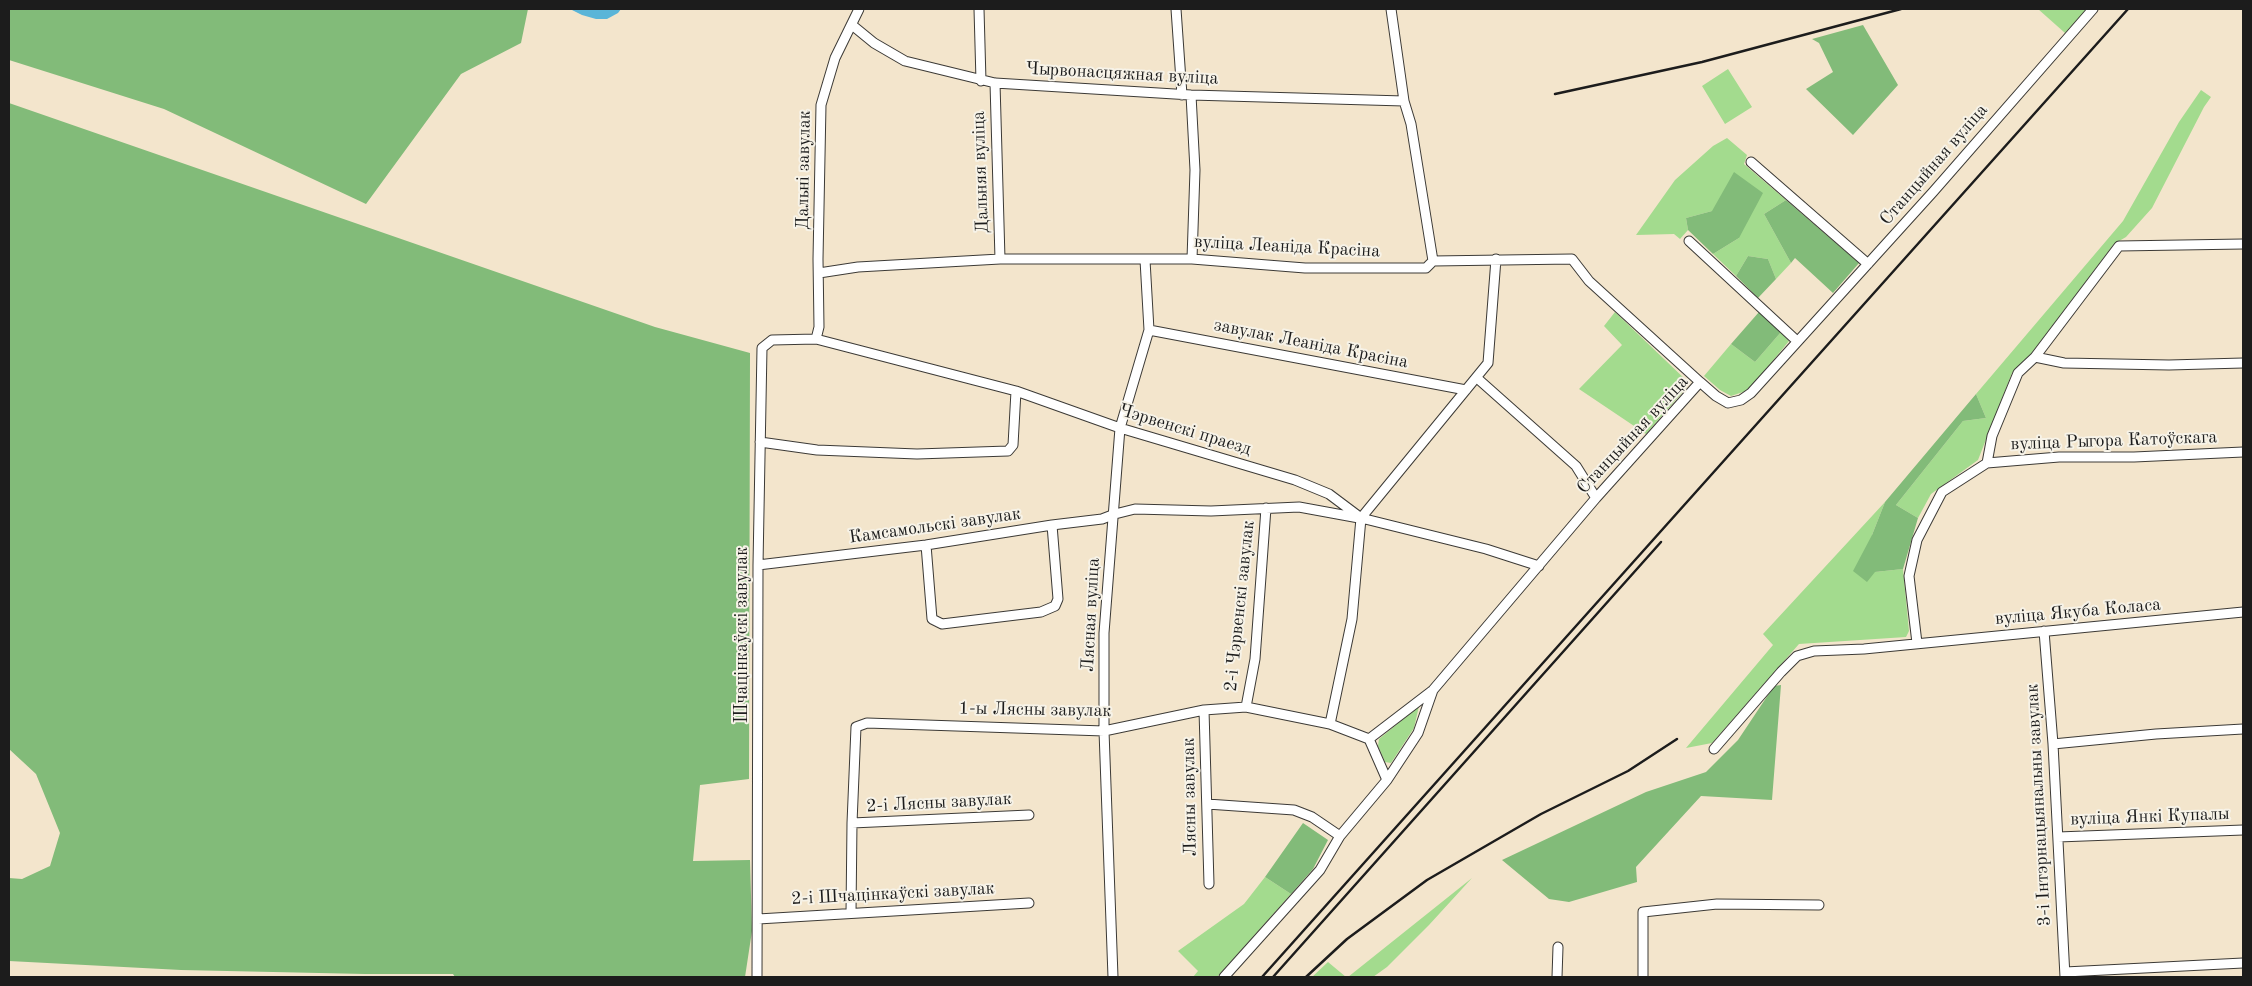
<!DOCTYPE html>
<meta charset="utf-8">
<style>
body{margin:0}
#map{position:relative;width:2252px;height:986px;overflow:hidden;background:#f3e5cc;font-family:"Old Standard TT",serif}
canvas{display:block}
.frame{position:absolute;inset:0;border:10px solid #1c1c1c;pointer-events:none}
</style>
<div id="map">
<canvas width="2252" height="986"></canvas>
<div class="frame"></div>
</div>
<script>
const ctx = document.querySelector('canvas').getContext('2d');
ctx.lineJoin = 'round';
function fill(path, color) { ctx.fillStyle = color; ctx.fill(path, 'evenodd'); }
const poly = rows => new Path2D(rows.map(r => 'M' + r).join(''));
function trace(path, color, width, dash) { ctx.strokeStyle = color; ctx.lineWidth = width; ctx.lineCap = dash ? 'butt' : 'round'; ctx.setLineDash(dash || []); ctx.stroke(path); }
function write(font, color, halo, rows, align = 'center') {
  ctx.font = font + ' "Old Standard TT",serif'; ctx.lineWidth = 4; ctx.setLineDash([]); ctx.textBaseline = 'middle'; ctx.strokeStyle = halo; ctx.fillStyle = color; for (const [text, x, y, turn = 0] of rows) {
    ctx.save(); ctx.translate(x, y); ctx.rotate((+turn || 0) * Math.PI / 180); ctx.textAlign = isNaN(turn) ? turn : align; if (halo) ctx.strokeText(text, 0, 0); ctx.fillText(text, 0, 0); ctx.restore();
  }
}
fill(poly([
 [2038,9,2087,9,2065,33],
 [1728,69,1752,107,1725,124,1702,86],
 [2201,90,2211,97,2204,107,2152,208,2126,237,2114,244,2031,354,2012,373,1978,460,1931,494,1918,518,1896,505,1963,421,1986,418,1976,394,2123,221,2179,122],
 [1727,138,1747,155,1744,164,1786,200,1764,214,1791,263,1776,279,1768,259,1748,256,1736,276,1713,254,1739,238,1712,211,1686,218,1688,230,1680,239,1674,234,1636,235,1675,180,1713,146],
 [1615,312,1687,381,1687,387,1646,434,1579,389,1622,345,1604,326],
 [1781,332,1789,341,1749,390,1731,396,1720,390,1704,376,1731,344,1755,362],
 [1885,502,1872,535,1875,572,1903,569,1909,631,1906,637,1799,644,1712,743,1686,748,1773,645,1763,634],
 [1419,706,1414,728,1391,763,1385,762,1378,746,1379,739],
 [1265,877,1291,894,1217,977,1193,977,1198,971,1178,951,1244,904],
 [1472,878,1429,925,1387,967,1373,977,1348,977],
 [1328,962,1346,977,1312,977]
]), '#a3db8e');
fill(poly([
 [9,9,528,9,521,43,461,74,366,204,164,109,9,60],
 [1863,25,1898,85,1853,135,1806,89,1833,72,1819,43,1812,39],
 [9,103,655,327,750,353,749,779,700,785,693,861,750,860,752,931,745,977,455,977,453,974,365,974,181,970,9,961,9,878,22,879,50,866,60,833,36,774,9,749],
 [1734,172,1763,193,1739,238,1713,254,1688,230,1686,218,1712,211],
 [1786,200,1859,263,1833,293,1795,258,1791,263,1764,214],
 [1748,256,1768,259,1776,279,1758,298,1736,276],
 [1759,312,1781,332,1755,362,1731,344],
 [1976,394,1986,418,1963,421,1896,505,1918,518,1903,569,1875,572,1867,582,1853,571,1872,535,1885,502],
 [1781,685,1772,800,1701,796,1636,867,1637,882,1569,902,1549,899,1502,860,1646,792,1706,772,1738,740,1774,686],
 [1303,823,1328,840,1313,869,1291,894,1265,877]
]), '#82bb79');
fill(poly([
 [570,9,621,9,618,13,607,19,596,19,582,15]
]), '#5ab5d8');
const street = poly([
 [979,9,981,81],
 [1176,9,1182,95],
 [1391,9,1404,101,1411,124,1433,261],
 [852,25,874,43,905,61,995,83,1191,95,1404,101],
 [995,83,1000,259],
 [1191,95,1195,170,1192,259],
 [1751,162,1868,264],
 [1689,241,1797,341],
 [819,273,858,267,1000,259,1192,259,1305,268,1426,268,1433,261,1572,259,1589,281,1700,382],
 [1149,330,1466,390],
 [816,339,819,327,818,259,821,105,835,58,859,9],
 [2035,357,2064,363,2169,365,2243,363],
 [1477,378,1576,466,1596,498],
 [760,442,817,450,917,454,1008,451,1013,445,1016,391],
 [1987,463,1992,436,2018,373,2035,357,2119,246,2243,244],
 [1361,518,1488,363,1496,259],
 [926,545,932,619,942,624,1041,612,1055,606,1058,599,1052,525],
 [758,565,926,545,1052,525,1102,519,1115,514,1135,509,1211,511,1299,507,1359,518],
 [2044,631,2053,744,2065,977],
 [1917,643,1909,576,1917,540,1942,492,1987,463,2059,457,2134,457,2243,452],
 [1246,707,1255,659,1266,508],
 [1204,710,1209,884],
 [1330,724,1352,619,1361,518],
 [1369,739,1387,780],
 [2053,744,2156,734,2243,729],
 [1714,749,1781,672,1797,656,1814,651,1864,649,2243,612],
 [1207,804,1294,810,1312,817,1340,836],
 [852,823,1029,815],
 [2058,837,2243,830],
 [851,913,852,823,856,727,867,723,1104,731,1204,710,1246,707,1330,724,1369,739,1433,690,1596,498,1700,382,1716,396,1728,403,1741,400,1751,393,1933,192,2093,9],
 [758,919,1029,903],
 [2065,972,2243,963],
 [757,977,758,565,762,348,772,340,816,339,1016,391,1120,428,1295,480,1329,494,1361,518,1486,549,1539,566],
 [1113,977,1104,731,1104,633,1120,428,1149,330,1145,260],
 [1224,977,1320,870,1340,836,1387,780,1418,733,1433,690],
 [1557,977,1558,947],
 [1643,977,1643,912,1717,904,1819,905]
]);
trace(street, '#3c3a36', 11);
trace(street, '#fff', 9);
trace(poly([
 [1555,94,1702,62,1901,9],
 [1262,977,2128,9],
 [1273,977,1661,542],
 [1306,977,1347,939,1427,880,1541,814,1628,771,1677,739]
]), '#1c1c1c', 2.5);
write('18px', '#1c1c1c', '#f7f3e8', [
 ["Чырвонасцяжная вуліца",1122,74,3],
 ["Станцыйная вуліца",1934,165,-49],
 ["Дальні завулак",804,170,-89],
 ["Дальняя вуліца",981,172,-92],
 ["вуліца Леаніда Красіна",1287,247,3],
 ["завулак Леаніда Красіна",1311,344,11],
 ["Чэрвенскі праезд",1185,430,17],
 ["Станцыйная вуліца",1633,435,-47],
 ["вуліца Рыгора Катоўскага",2114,441,-2],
 ["Камсамольскі завулак",935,526,-8],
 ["2-і Чэрвенскі завулак",1240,606,-84],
 ["вуліца Якуба Коласа",2078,612,-5],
 ["Лясная вуліца",1091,615,-87],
 ["Шчацінкаўскі завулак",742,635,-90],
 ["1-ы Лясны завулак",1035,710,1],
 ["Лясны завулак",1190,797,-91],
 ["2-і Лясны завулак",939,803,-3],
 ["3-і Інтэрнацыянальны завулак",2039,805,-93],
 ["вуліца Янкі Купалы",2150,817,-2],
 ["2-і Шчацінкаўскі завулак",893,894,-3]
]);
</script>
